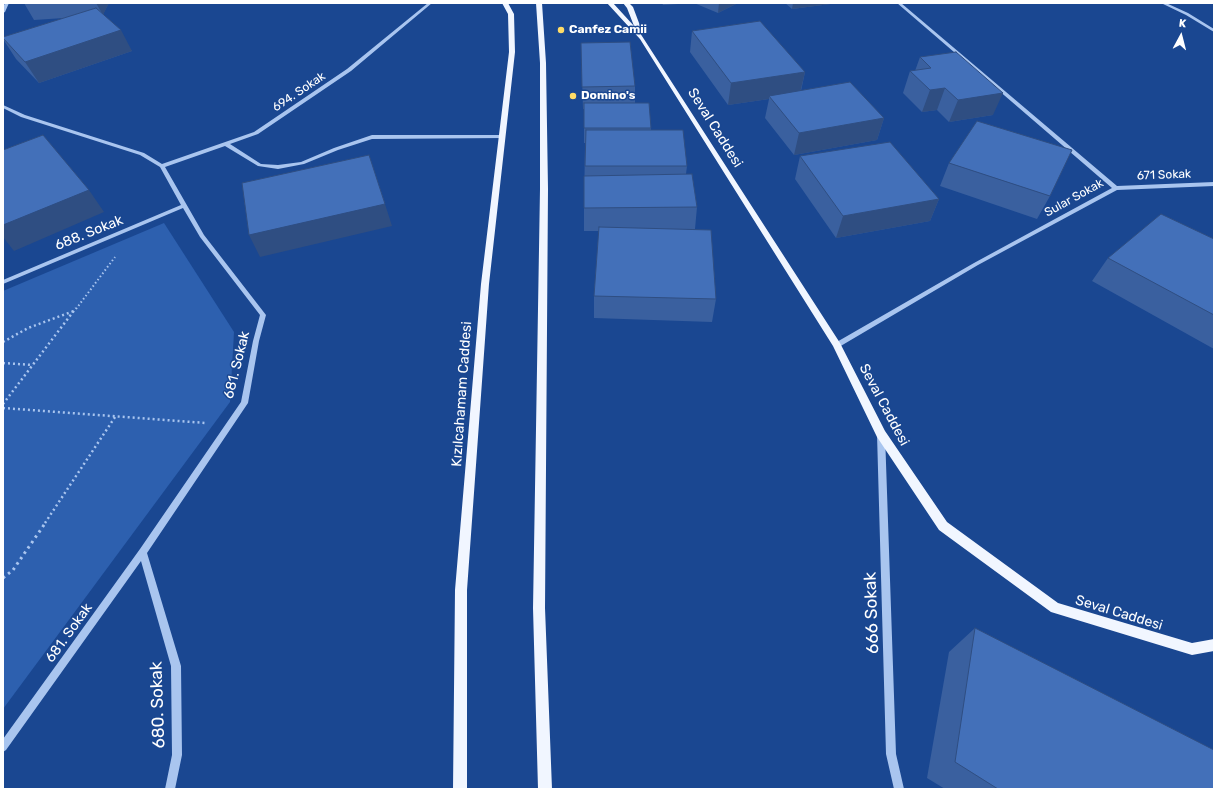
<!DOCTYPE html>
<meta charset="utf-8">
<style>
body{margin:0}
#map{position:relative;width:1217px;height:792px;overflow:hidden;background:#1a4791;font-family:Rubik,sans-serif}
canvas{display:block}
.frame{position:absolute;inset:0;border:4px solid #fff;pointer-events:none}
.north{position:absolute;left:1161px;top:16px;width:40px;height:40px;-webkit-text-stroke:3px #1a4791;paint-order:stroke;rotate:7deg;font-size:11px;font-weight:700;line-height:16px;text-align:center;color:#fff}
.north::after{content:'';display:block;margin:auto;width:14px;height:18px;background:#fff;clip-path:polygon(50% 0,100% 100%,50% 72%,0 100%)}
</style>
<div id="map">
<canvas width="1217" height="792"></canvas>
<div class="frame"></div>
<div class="north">K</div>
</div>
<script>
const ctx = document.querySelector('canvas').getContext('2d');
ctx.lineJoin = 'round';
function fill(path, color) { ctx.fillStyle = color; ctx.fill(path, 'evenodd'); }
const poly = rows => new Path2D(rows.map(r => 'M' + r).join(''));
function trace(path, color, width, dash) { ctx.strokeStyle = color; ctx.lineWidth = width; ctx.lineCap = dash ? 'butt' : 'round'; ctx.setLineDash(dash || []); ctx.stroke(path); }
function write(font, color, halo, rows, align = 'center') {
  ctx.font = font + ' Rubik,sans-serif'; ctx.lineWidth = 3; ctx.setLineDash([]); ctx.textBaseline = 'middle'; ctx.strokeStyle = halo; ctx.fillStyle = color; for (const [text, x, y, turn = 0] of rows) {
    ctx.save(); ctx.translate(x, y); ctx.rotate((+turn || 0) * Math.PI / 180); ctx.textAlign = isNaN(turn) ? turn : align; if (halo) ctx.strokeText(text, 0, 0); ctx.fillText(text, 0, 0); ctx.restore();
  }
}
fill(poly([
 [164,223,234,332,230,402,3,709,3,291]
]), '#2d60af');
trace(poly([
 [76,309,115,257]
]), '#a9c5ef', 2, [1.5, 2.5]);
trace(poly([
 [3,342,28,328,74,311],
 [3,363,33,365],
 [3,404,76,308],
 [3,408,206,423],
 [45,523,115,417]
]), '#a9c5ef', 2.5, [2, 3]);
trace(poly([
 [3,578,13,570,46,522]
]), '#a9c5ef', 3, [2.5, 4]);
fill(poly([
 [5,3,9,3,5,12,3,13,3,7,5,3],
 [428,3,432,3,351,71,258,134,230,144,261,164,278,165,301,162,334,148,372,135,502,135,505,137,504,138,372,139,338,150,304,164,278,169,258,166,225,146,165,167,204,235,266,315,259,341,248,403,147,553,181,666,182,755,175,789,165,789,172,755,171,666,141,561,6,750,3,752,3,739,140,549,241,402,253,341,260,315,200,237,183,208,3,284,3,280,181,205,160,167,140,155,21,117,3,108,3,105,25,115,144,153,162,164,254,132,347,69,428,3],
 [897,3,901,3,1117,186,1214,182,1214,186,1117,190,978,265,839,347,835,347,834,345,835,343,974,263,1112,188,897,3],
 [1161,3,1166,3,1188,13,1214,29,1214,32,1186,15,1161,3],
 [881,431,884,432,885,434,896,754,904,789,894,789,886,754,877,434,878,432,881,431]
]), '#a9c5ef');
fill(poly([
 [502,3,508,3,514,14,515,52,489,284,467,590,467,789,453,789,455,590,481,284,509,52,508,14,502,3],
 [536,3,542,3,546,63,548,189,545,608,552,789,538,789,533,608,540,189,540,63,536,3],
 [607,3,613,3,634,26,627,8,623,3,629,3,633,7,642,31,640,33,840,343,885,431,947,522,1058,603,1192,643,1214,639,1214,651,1192,655,1051,612,939,530,877,437,833,346,640,39,607,3]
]), '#f1f6ff');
fill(poly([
 [24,3,109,3,103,14,132,51,39,83,16,59,3,39,64,18,34,20],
 [662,3,738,3,718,13,694,3,663,5],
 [785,3,838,3,792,9],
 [692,31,805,72,801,91,884,118,877,140,794,155,765,118,769,99,728,105,690,52],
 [581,43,635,86,635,103,651,128,651,130,687,166,686,174,697,207,695,229,682,230,716,299,712,322,594,318,594,296,599,231,584,231,584,208,585,143,584,143,584,109,583,109],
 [920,57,993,115,949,122,937,110,922,112,903,93,910,71,915,71],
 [800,156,939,199,930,221,836,238,795,179],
 [949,163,1050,196,1037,219,940,186],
 [1214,239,1214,349,1092,281,1108,258],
 [975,628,1214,789,945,789,927,778,949,652]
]), '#3a609f');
fill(poly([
 [96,3,109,3,103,15],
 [719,3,738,3,718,13],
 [793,3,838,3,792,9],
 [121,30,132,51,39,83,25,62],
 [805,72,800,93,769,96,769,99,728,105,731,83],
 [945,88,937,110,922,112,930,90],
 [1003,93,993,115,949,122,958,100],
 [884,118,877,140,794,155,799,133],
 [89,190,104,212,14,251,3,237,3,225],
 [939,199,930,221,836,238,843,216],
 [385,204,392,226,260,257,249,235]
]), '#2f4e82');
const building = poly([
 [96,8,121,30,25,62,3,38,3,37,96,8],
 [760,21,805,72,731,83,692,31,760,21],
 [630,42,635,86,582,87,581,43,630,42],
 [956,52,1003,93,958,100,945,88,930,90,910,71,931,68,920,57,956,52],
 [850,82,884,118,799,133,769,96,850,82],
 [584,103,649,103,651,128,584,128,584,103],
 [977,121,1072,150,1050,196,949,163,977,121],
 [586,130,683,130,687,166,585,166,586,130],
 [43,135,89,190,3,225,3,150,43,135],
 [890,142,939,199,843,216,800,156,890,142],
 [369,155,385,204,249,235,242,183,369,155],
 [692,174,697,207,584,208,584,176,692,174],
 [1161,214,1214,239,1214,315,1108,258,1161,214],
 [599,227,711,230,716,299,594,296,599,227],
 [975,628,1214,750,1214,789,998,789,955,762,975,628]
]);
fill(building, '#4370b9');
trace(building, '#2f4e82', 1);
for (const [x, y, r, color] of [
 [561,30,4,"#ffdc67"],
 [573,96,4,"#ffdc67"]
]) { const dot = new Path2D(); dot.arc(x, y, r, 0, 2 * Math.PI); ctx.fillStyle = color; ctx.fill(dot); trace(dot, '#1a4791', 1.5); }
write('bold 12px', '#fff', '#1a4791', [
 ["Canfez Camii",569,30],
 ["Domino's",581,96]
], 'left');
write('12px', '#fff', '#1a4791', [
 ["694. Sokak",299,92,-34],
 ["671 Sokak",1164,175,-2],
 ["Sular Sokak",1074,198,-29]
]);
write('14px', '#fff', '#1a4791', [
 ["Seval Caddesi",715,128,58],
 ["688. Sokak",89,233,-22],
 ["681. Sokak",237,365,-76],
 ["Kızılcahamam Caddesi",462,394,-86],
 ["Seval Caddesi",884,405,62],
 ["Seval Caddesi",1119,613,17],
 ["681. Sokak",69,633,-54]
]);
write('17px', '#fff', '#1a4791', [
 ["666 Sokak",872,613,-92],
 ["680. Sokak",158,705,-92]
]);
</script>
